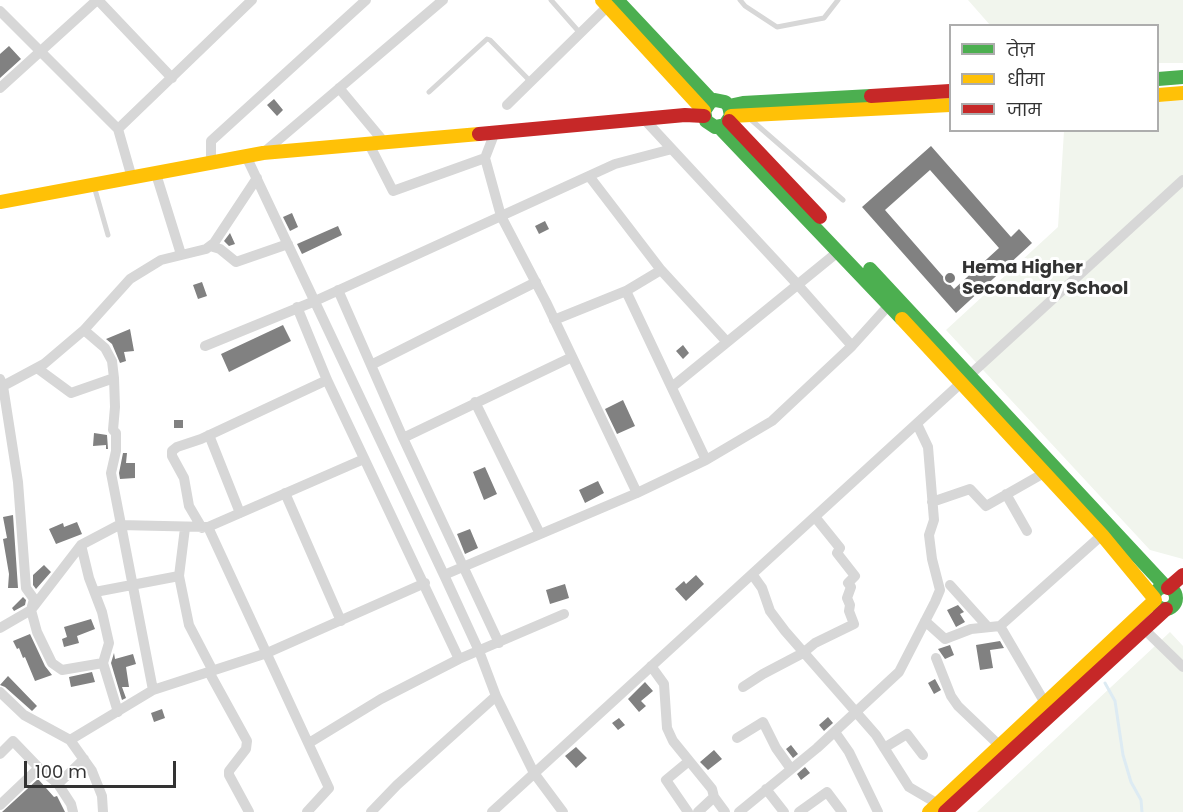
<!DOCTYPE html>
<meta charset="utf-8">
<style>
body{margin:0}
#map{position:relative;width:1183px;height:812px;overflow:hidden;background:#fff;font-family:Poppins,"Noto Sans Devanagari",sans-serif}
canvas{display:block}
.legend{position:absolute;left:949px;top:24px;width:210px;height:108px;box-sizing:border-box;background:#fff;border:2px solid #adadad;margin:0;padding:8px 10px;list-style:none;font-size:18px;color:#333}
.legend li{display:flex;align-items:center;gap:12px;height:30px}
.legend b{width:30px;border:2px solid #adadad}
.scale{position:absolute;left:24px;top:761px;width:152px;height:27px;box-sizing:border-box;border:3px solid #333;border-top:0;padding-left:8px;font-size:18px;line-height:21px;white-space:nowrap;color:#333;-webkit-text-stroke:4px #fff;paint-order:stroke}
</style>
<div id="map">
<canvas width="1183" height="812"></canvas>
<ul class="legend">
<li><b style="height:8px;background:#4caf50"></b>तेज़</li>
<li><b style="height:8px;background:#ffc107"></b>धीमा</li>
<li><b style="height:8px;background:#c62828"></b>जाम</li>
</ul>
<div class="scale">100 m</div>
</div>
<script>
const ctx = document.querySelector('canvas').getContext('2d');
ctx.lineJoin = 'round';
function fill(path, color) { ctx.fillStyle = color; ctx.fill(path, 'evenodd'); }
const poly = rows => new Path2D(rows.map(r => 'M' + r).join(''));
function trace(path, color, width, dash) { ctx.strokeStyle = color; ctx.lineWidth = width; ctx.lineCap = dash ? 'butt' : 'round'; ctx.setLineDash(dash || []); ctx.stroke(path); }
function write(font, color, halo, rows, align = 'center') {
  ctx.font = font + ' Poppins,sans-serif'; ctx.lineWidth = 6; ctx.setLineDash([]); ctx.textBaseline = 'middle'; ctx.strokeStyle = halo; ctx.fillStyle = color; for (const [text, x, y, turn = 0] of rows) {
    ctx.save(); ctx.translate(x, y); ctx.rotate((+turn || 0) * Math.PI / 180); ctx.textAlign = isNaN(turn) ? turn : align; if (halo) ctx.strokeText(text, 0, 0); ctx.fillText(text, 0, 0); ctx.restore();
  }
}
fill(poly([
 [968,0,1183,0,1183,63,1158,63,1158,26,990,25],
 [1183,100,1183,559,1150,550,946,330,1058,227,1064,131,1158,130,1158,102],
 [1170,632,1183,646,1183,812,977,812]
]), '#f1f5ed');
trace(poly([
 [1105,683,1115,701,1123,755,1131,782,1141,800,1142,812]
]), '#ddebf3', 3);
fill(poly([
 [9,46,21,59,0,78,0,54],
 [274,99,283,110,277,116,267,105],
 [931,146,1011,237,1019,229,1032,243,956,313,862,207],
 [930,170,999,248,954,289,885,210],
 [292,213,298,227,290,231,283,217],
 [545,221,549,229,539,234,535,226],
 [338,226,342,235,302,254,297,244],
 [230,233,235,244,229,246,224,241],
 [202,282,207,296,198,299,193,285],
 [283,325,291,341,229,372,221,354],
 [130,329,134,351,124,352,126,361,120,363,112,344,106,339],
 [683,345,689,353,683,359,676,351],
 [623,400,635,426,617,434,605,409],
 [174,420,183,420,183,428,174,428],
 [94,433,107,435,108,449,106,449,106,445,93,446],
 [123,453,127,453,126,463,135,463,135,478,120,479,119,473],
 [485,467,497,494,484,500,473,472],
 [598,481,604,493,585,503,579,490],
 [13,515,18,588,8,588,9,574,3,539,7,538,3,517],
 [77,522,82,534,56,544,49,529,63,523,64,527],
 [470,529,478,548,465,554,457,534],
 [44,565,51,572,36,589,33,585,33,575],
 [696,575,704,584,686,601,675,589,684,581,686,584],
 [565,584,569,598,550,604,546,590],
 [23,597,26,600,25,605,14,611,12,608],
 [958,605,964,612,960,614,965,622,956,627,947,610],
 [91,619,95,629,77,636,79,643,64,647,62,639,67,637,64,627],
 [30,634,45,666,52,675,35,681,25,657,23,658,19,648,17,649,13,641],
 [1000,641,1004,648,990,650,993,668,980,670,976,645],
 [950,645,954,655,945,659,938,649],
 [114,653,115,659,133,654,136,664,126,667,129,687,122,687,126,698,122,700,111,663],
 [92,672,95,682,71,687,69,677],
 [8,676,37,706,32,711,5,687,0,685],
 [935,679,941,690,934,694,928,683],
 [645,682,653,691,641,701,646,706,639,712,628,699],
 [162,709,165,718,154,722,151,713],
 [828,717,833,723,824,731,819,725],
 [619,718,625,725,618,730,612,723],
 [791,745,798,754,793,758,786,749],
 [576,747,587,758,576,768,565,756],
 [714,750,722,759,708,770,700,762],
 [805,767,810,773,801,780,797,774],
 [38,779,54,797,57,796,65,812,2,812]
]), '#818181');
trace(poly([
 [551,0,580,33],
 [740,0,745,6,777,27,824,18,838,0],
 [429,92,487,39,490,40,531,82],
 [749,118,843,200],
 [94,186,108,235]
]), '#d7d7d7', 5);
trace(poly([
 [98,0,172,78],
 [0,11,118,129,132,178],
 [0,88,97,0],
 [339,88,384,142],
 [507,105,608,6],
 [644,119,798,285,852,346],
 [118,129,252,0],
 [495,132,485,158,501,216,546,302,637,493],
 [369,144,393,191,485,158],
 [263,153,443,0],
 [246,156,444,575,479,651,496,696,534,773,563,812],
 [211,163,211,141,366,0],
 [156,174,180,251,179,254],
 [589,176,661,270,727,342],
 [210,246,220,249,236,262,288,244],
 [338,290,403,438,499,643],
 [626,291,706,460],
 [297,307,327,380,459,659],
 [554,320,626,291,661,270],
 [205,346,315,301,615,164,672,149],
 [371,365,536,282],
 [37,368,71,393,114,378,112,361,105,348,84,330],
 [0,379,3,386,18,482,26,588,34,599,31,610,37,632,52,663,62,670,103,663],
 [672,387,839,251],
 [0,390,3,386,44,364,84,330,130,279,161,260,206,249,214,243,257,178],
 [475,402,540,534],
 [209,435,240,513],
 [403,438,572,357],
 [285,493,341,621],
 [1006,494,1027,531],
 [932,502,970,489,986,506,1044,473],
 [208,527,329,788,307,812],
 [185,528,179,576,189,625,213,671],
 [202,528,189,506,184,478,172,456,172,451,177,447,201,439,327,380],
 [81,545,89,578,102,612,109,643,103,663,118,712],
 [752,574,762,588,770,611,785,631,876,735,909,787,938,804],
 [444,575,637,493,706,460,772,421,852,346,889,305],
 [950,585,987,626],
 [95,592,179,576],
 [925,621,945,639,971,629,1000,626],
 [0,628,31,610,81,545,119,525,208,527,364,459],
 [1145,630,1183,667],
 [936,658,951,696,958,706,1000,746],
 [651,666,664,684,667,728,673,741,712,789,714,797,725,812],
 [209,672,247,741,246,749,229,771,229,775,249,812],
 [743,687,763,674,803,653,815,643,854,624,849,611,850,605,847,598,851,587,848,583,855,576,837,553,840,548,815,517],
 [153,690,267,653,425,583],
 [0,692,24,715,70,740,92,771,102,796,103,812],
 [1045,703,1000,626,1102,535],
 [835,732,849,752,878,812],
 [737,738,763,722,776,748,791,769],
 [70,740,153,690,111,473,116,451,116,433,113,430,115,407,114,378],
 [309,743,381,699,459,659,564,614],
 [884,748,907,734,923,755],
 [0,754,13,741,39,768,58,784,71,804,73,812],
 [58,784,84,759],
 [766,789,784,812],
 [0,805,39,768],
 [371,812,397,785,496,696],
 [492,812,1183,180],
 [688,812,666,780,689,761],
 [698,812,714,797],
 [739,812,817,748,899,672,935,602,940,590,932,559,929,535,934,520,928,447,917,424],
 [799,812,827,792,842,812]
]), '#d7d7d7', 10);
trace(poly([
 [617,0,712,101],
 [1158,79,1183,77],
 [729,106,731,116,725,125,715,127,706,121,704,111,710,102,715,100,725,102,729,106,743,103,871,96],
 [719,127,902,319],
 [870,269,1166,587],
 '1154 598a11 11 0 1 1 22 0a11 11 0 1 1-22 0Z'
]), '#4caf50', 14);
trace(poly([
 [602,0,704,111],
 [1158,95,1183,93],
 [731,116,950,105],
 [0,202,263,153,479,134],
 [902,319,1102,535,1154,598],
 [929,812,1155,600]
]), '#ffc107', 14);
trace(poly([
 [871,96,950,91],
 [729,121,820,217],
 [479,134,685,115,704,116],
 [1168,588,1183,575],
 [945,812,1166,609]
]), '#c62828', 14);
for (const [x, y, r, color] of [
 [950,278,6,"#7a7a7a"]
]) { const dot = new Path2D(); dot.arc(x, y, r, 0, 2 * Math.PI); ctx.fillStyle = color; ctx.fill(dot); trace(dot, '#fff', 2); }
write('bold 18px', '#333', '#fff', [
 ["Hema Higher",962,268],
 ["Secondary School",962,289]
], 'left');
</script>
